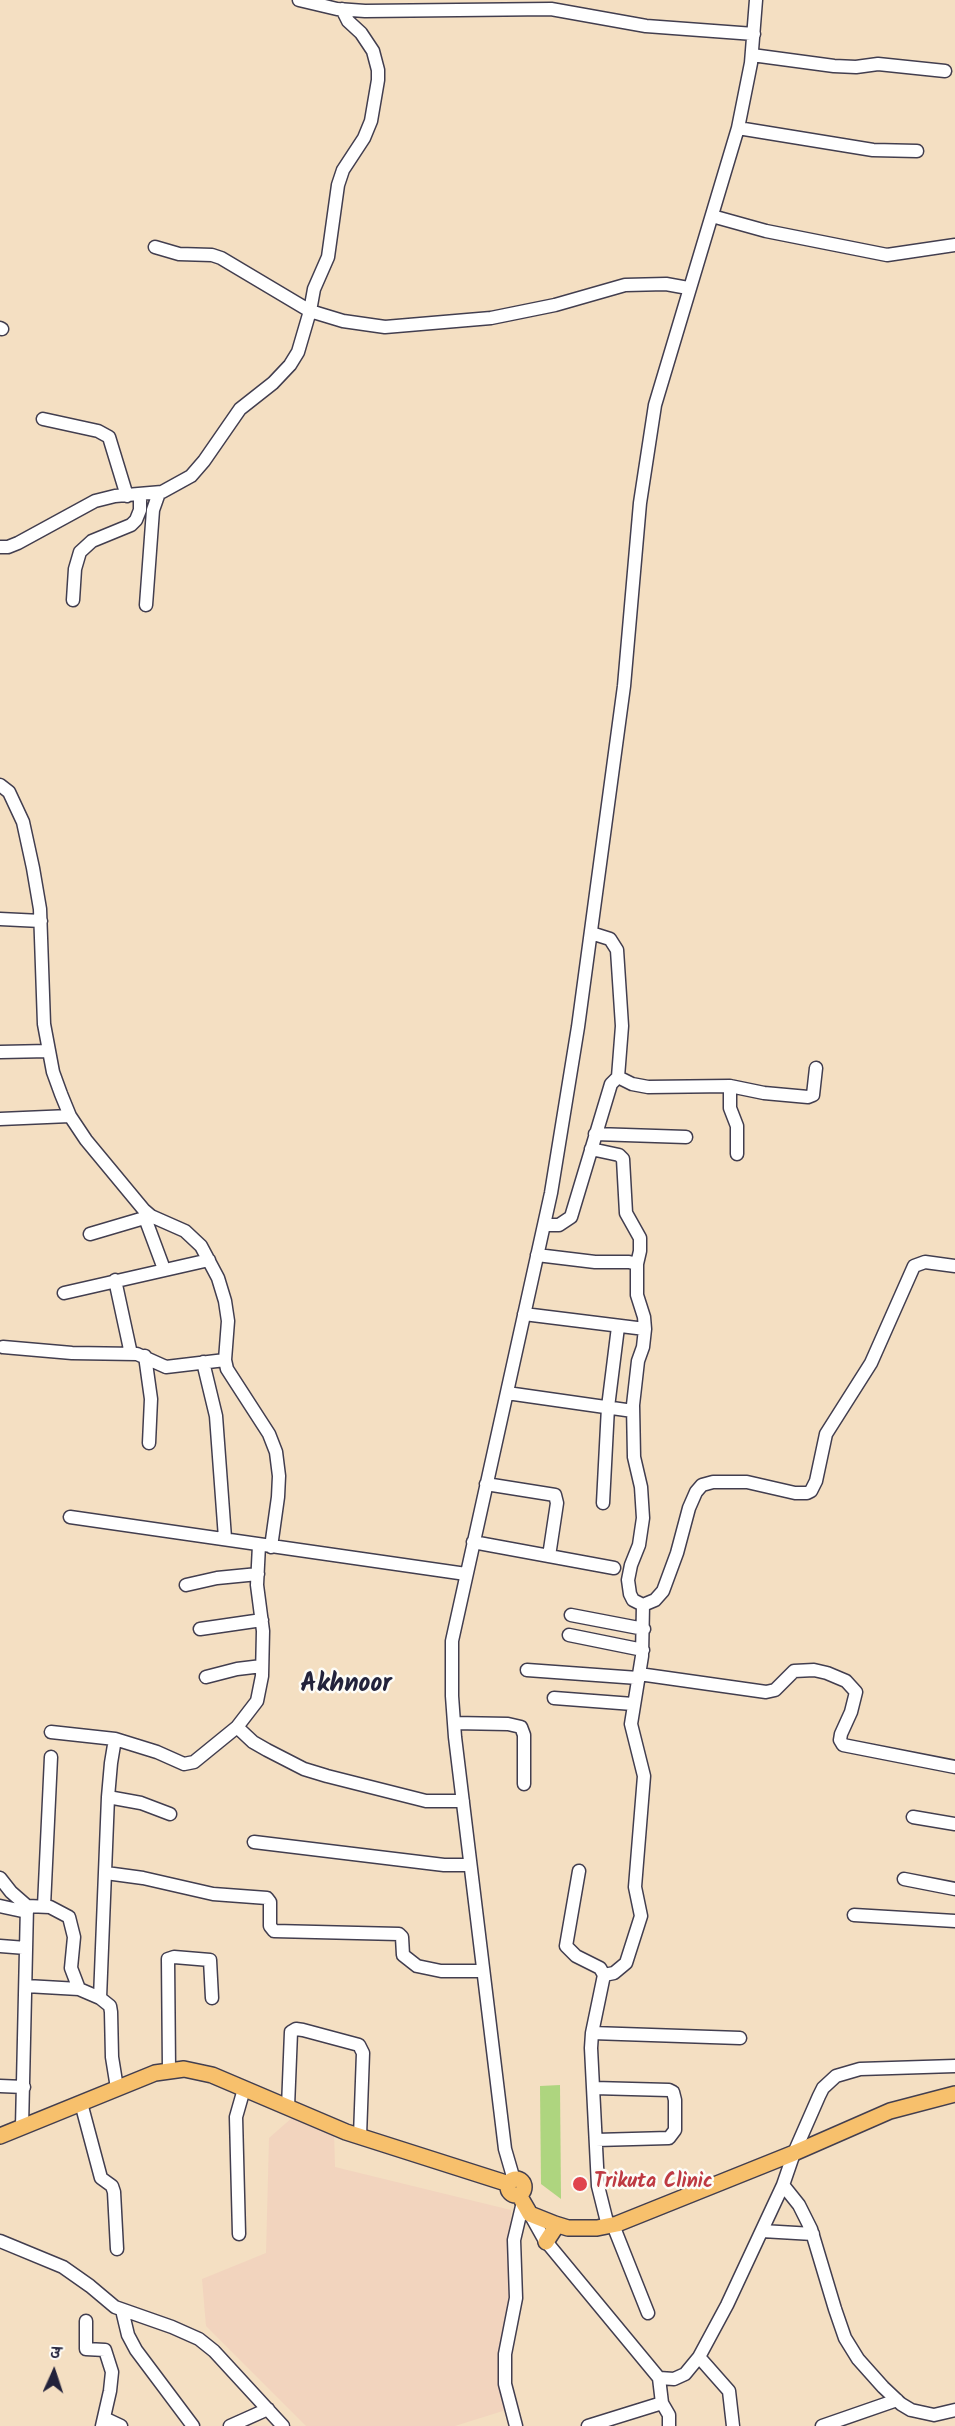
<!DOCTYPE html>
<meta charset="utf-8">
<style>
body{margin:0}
#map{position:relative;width:955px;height:2426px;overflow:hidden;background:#f4dfc2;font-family:Kalam,"Playpen Sans Deva",sans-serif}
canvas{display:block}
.north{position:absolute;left:24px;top:2342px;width:60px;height:60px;-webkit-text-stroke:4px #fdfcf7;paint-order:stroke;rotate:3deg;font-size:16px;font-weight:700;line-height:24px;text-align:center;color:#22223b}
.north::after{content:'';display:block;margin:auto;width:21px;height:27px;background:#22223b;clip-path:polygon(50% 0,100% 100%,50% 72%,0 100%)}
</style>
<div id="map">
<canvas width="955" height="2426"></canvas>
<div class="north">उ</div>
</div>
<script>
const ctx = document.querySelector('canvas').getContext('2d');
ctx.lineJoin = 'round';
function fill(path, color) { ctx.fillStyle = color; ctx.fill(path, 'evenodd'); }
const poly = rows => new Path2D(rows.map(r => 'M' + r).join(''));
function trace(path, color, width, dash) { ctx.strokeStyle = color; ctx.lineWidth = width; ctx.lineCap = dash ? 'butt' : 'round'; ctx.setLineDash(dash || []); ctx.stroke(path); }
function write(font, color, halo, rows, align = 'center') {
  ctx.font = font + ' Kalam,sans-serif'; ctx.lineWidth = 5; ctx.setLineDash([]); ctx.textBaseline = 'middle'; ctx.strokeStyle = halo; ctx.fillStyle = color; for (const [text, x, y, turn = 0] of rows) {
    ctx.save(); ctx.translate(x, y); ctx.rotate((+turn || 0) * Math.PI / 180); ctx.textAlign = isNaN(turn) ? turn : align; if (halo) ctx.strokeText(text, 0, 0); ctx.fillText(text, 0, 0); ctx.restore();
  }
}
fill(poly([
 [294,2116,334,2131,335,2167,511,2210,506,2410,455,2426,306,2426,206,2326,202,2279,266,2253,269,2138]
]), '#f2d4be');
fill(poly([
 [560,2085,561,2199,541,2184,540,2086]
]), '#aed57f');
const minor = poly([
 [299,0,337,9,365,11,551,9,646,26,754,34],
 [752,55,834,66,856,67,878,64,945,71],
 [738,128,873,150,917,151],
 [712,216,766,231,887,255,955,245],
 [155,247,179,254,212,255,221,258,310,311,314,289,328,257,338,185,343,170,364,138,371,121,378,80,378,70,373,51,361,33,348,21,342,9],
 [0,328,2,329],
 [43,419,98,431,109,437,127,496],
 [0,547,8,547,18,543,95,501,115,496,162,492,191,476,204,461,240,409,273,383,290,365,298,352,310,311,343,321,385,327,491,318,555,305,625,285,666,284,688,288],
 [73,600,75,569,80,552,92,541,131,525,136,520,140,510,140,495],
 [146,605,153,510,159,493],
 [0,785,9,792,23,822,33,868,40,909,44,1024,53,1072,61,1094,70,1116,86,1140,144,1210,151,1216,185,1231,201,1246,218,1278,225,1301,228,1321,225,1360],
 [0,919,41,921],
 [591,933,610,939,617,950,622,1026,618,1077],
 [0,1052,49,1051],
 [730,1086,730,1108,737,1126,737,1154],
 [0,1119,70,1116],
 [595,1134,686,1137],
 [591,1149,619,1155,623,1159,626,1213,640,1238,640,1251,637,1264],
 [145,1218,164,1269],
 [544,1225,559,1225,571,1217,611,1084,618,1077,632,1084,648,1087,730,1086,764,1093,808,1097,813,1095,816,1068],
 [90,1234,151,1216],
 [537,1255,595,1262,629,1262,637,1264,637,1295,644,1317,645,1329,643,1347,638,1361,633,1405,634,1457,641,1487,643,1518,639,1545,631,1565,628,1580,630,1594,633,1600,643,1605,655,1600,663,1591,677,1553,689,1508,696,1492,702,1485,713,1482,747,1482,795,1493,807,1493,811,1491,816,1481,826,1434,871,1363,914,1266,925,1262,955,1266],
 [115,1280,131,1354],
 [64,1293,209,1260],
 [524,1314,645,1329],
 [3,1347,72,1353,137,1354,166,1367,225,1360,227,1369,269,1434,276,1452,279,1476,278,1497,271,1547],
 [145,1356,151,1399,149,1443],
 [203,1362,216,1416,225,1538],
 [507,1393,633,1411],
 [486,1484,555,1495,557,1503,549,1556],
 [603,1503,608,1407,618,1327],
 [70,1517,466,1574],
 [473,1542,614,1568],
 [186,1585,217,1578,258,1574],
 [571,1615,644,1629],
 [200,1629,262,1620],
 [569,1635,643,1650],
 [527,1670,638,1678],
 [639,1674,766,1692,775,1690,794,1671,814,1670,827,1673,846,1681,856,1692,851,1712,841,1734,840,1740,843,1745,955,1767],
 [206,1677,237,1669,262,1666],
 [554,1698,633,1704],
 [454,1723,508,1724,521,1727,524,1735,524,1784],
 [237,1727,253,1742,267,1750,304,1769,327,1776,426,1801,463,1801],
 [51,1732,115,1739,157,1752,184,1764,194,1762,237,1727,257,1701,262,1676,263,1631,257,1585,259,1545],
 [115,1739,111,1763,108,1797,100,1998,110,2006,111,2012,112,2057,117,2088],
 [108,1797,141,1803,170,1814],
 [913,1817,955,1824],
 [254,1842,444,1865,470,1865],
 [579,1871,566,1946,576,1956,600,1968,604,1975,592,2033,591,2048,598,2186,608,2226],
 [106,1873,143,1878,213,1894,267,1898,270,1902,270,1926,274,1931,399,1934,402,1937,403,1955,417,1966,441,1971,483,1971],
 [0,1878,11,1892,27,1906],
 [904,1879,955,1889],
 [0,1906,27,1912],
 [44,1906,51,1757],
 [854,1915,955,1921],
 [0,1946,26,1948],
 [604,1975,614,1973,626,1963,641,1916,635,1887,644,1776,631,1724,642,1656,643,1605],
 [26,1986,79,1989,100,1998],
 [592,2033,740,2038],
 [955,2066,860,2069,836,2076,823,2088,819,2096,794,2153,783,2185,799,2205,811,2229,835,2309,845,2338,858,2359,883,2387,901,2404,911,2410,934,2415,955,2410],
 [169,2069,168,1959,174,1957,210,1960,212,1998],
 [0,2086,24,2087],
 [594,2088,669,2090,673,2092,675,2100,675,2130,669,2138,596,2140],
 [81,2103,101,2178,112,2186,114,2192,117,2249],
 [288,2107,291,2032,296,2029,303,2030,359,2045,363,2053,360,2136],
 [22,2127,27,1906,50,1907,69,1917,74,1937,71,1968,79,1989],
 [514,2180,505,2149,455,1737,452,1696,452,1641,551,1193,578,1027,624,686,640,503,655,405,738,128,751,63,756,0],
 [530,2214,544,2239,659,2378,674,2379,685,2374,699,2357,727,2305,783,2185],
 [613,2225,648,2313],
 [762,2231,813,2234],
 [239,2234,236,2117,244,2089],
 [0,2241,63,2267,90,2286,115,2307,172,2327,199,2339,214,2351,283,2426],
 [122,2310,128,2335,136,2350,193,2426],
 [86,2321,86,2349,105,2350,112,2372,110,2391,102,2426],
 [699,2357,729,2391,733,2426],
 [659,2378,662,2403,669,2415,669,2426],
 [104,2418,121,2426],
 [230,2426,268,2409],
 [516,2426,505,2384,505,2354,516,2298,514,2240,523,2202],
 [588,2426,662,2403],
 [822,2426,897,2400]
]);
const major = poly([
 [0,2136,155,2073,184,2069,212,2075,346,2132,509,2184],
 '508 2187a8 8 0 1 1 16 0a8 8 0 1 1-16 0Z',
 [519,2195,530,2214,555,2224,568,2228,597,2228,617,2224,794,2153,890,2111,955,2094],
 [546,2242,557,2225]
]);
trace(minor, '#423e4f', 15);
trace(major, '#423e4f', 18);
trace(minor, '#fff', 12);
trace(major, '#f7c06c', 15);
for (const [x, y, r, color] of [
 [580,2184,8,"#e0444e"]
]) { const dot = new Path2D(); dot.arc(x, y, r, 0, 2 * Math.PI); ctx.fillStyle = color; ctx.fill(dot); trace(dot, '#fdfcf7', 2); }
write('bold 20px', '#be3a42', '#fdfcf7', [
 ["Trikuta Clinic",594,2184]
], 'left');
write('bold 26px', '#22223b', '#fdfcf7', [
 ["Akhnoor",346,1687]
]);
</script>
